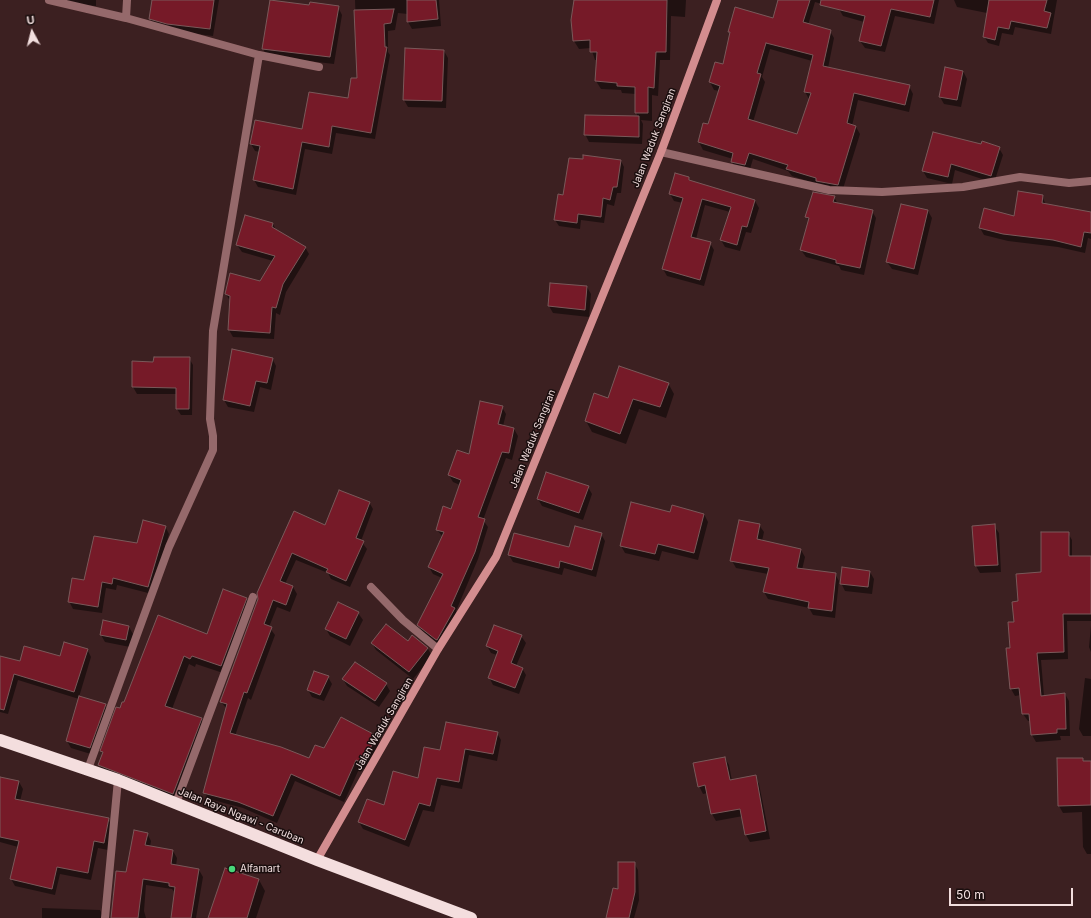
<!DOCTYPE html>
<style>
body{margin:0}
#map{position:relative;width:1091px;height:918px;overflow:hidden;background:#3c2021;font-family:Inter,sans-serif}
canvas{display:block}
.north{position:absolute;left:12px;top:12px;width:40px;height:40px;-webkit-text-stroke:3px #1a0e0e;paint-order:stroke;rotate:353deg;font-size:11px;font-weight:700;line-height:16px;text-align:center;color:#f2dede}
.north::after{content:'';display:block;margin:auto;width:14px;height:18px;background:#f2dede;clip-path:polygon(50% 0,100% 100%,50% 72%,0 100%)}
.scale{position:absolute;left:949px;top:888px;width:124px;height:18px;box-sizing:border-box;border:2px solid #f2dede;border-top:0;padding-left:5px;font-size:12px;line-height:14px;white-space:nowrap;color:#f2dede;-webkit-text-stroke:3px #1a0e0e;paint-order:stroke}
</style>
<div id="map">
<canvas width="1091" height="918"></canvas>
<div class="north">U</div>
<div class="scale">50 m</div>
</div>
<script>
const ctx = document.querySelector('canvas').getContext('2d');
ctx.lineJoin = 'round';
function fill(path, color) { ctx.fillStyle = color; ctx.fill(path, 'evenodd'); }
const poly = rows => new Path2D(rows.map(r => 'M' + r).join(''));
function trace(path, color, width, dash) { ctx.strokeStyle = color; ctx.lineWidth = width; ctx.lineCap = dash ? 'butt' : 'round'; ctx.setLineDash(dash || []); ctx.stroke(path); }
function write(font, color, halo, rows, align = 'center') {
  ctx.font = font + ' Inter,sans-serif'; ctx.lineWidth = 3; ctx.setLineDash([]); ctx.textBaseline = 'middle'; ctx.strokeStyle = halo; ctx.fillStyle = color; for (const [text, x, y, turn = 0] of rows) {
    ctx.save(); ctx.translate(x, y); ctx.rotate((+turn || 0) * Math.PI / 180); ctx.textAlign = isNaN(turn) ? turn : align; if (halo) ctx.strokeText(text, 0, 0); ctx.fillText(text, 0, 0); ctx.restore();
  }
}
fill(poly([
 [50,0,96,0,96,6,51,2],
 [153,0,219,0,213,36,172,31,154,26,150,18],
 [271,0,310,6,338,7,342,15,334,64,267,56,263,49],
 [355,0,439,0,441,26,412,29,408,22,408,14,398,13,395,30,388,31,388,52,390,55,375,139,336,133,332,154,305,149,296,195,258,187,254,180,260,152,255,151,251,144,303,130,348,100,358,80],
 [575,0,686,0,685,17,671,16,670,60,660,60,658,96,652,95,652,121,641,120,643,124,642,144,589,142,585,134,638,117,636,112,636,94,622,93,621,90,601,89,596,81,598,60,595,60,591,48,579,49,574,41],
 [779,0,939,0,934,24,895,16,885,52,865,48,860,41,864,22,843,16,839,9,815,2,808,25,830,31,834,38,828,68,909,86,913,94,909,112,858,100,852,126,856,127,860,134,842,192,792,176,788,171,753,159,749,172,736,169,732,162,733,159,703,150,699,142,704,124,709,126,720,91,714,90,710,82,723,65,731,35,729,32,774,19],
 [770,49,812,61,805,92,809,99,798,135,753,122,765,82,762,77],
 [954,0,1057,0,1051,34,1015,27,1013,35,1002,33,999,46,988,43,984,36,987,13,957,7],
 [444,51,448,58,446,108,408,107,404,100],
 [963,71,967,79,961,107,944,104,940,97],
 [982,145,999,148,1003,155,994,183,955,170,952,184,927,178,923,171],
 [621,161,624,167,621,193,617,193,614,206,607,204,604,223,581,220,580,229,559,226,555,220,564,196],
 [689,178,691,181,755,201,759,208,751,233,746,232,740,251,725,247,721,240,730,212,705,205,696,239,710,243,714,250,704,286,667,276,663,269,683,203,674,201,670,194],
 [1042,196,1046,205,1091,213,1091,239,1088,238,1085,253,1058,247,1008,241,984,235,980,228,1015,217],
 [834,197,838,204,872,211,876,218,864,275,841,270,839,266,806,257,801,250,809,221,806,217],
 [928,211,932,218,918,275,892,269,887,262],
 [246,217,273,224,276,230,305,247,309,254,286,292,280,315,276,313,274,339,233,337,229,330,230,301,226,294,261,282,273,261,242,252,237,245],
 [551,284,587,287,591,294,589,317,553,313,549,306],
 [189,358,193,365,192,415,181,415,177,409,177,394,137,394,133,387,154,363],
 [272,358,276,366,271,390,260,387,254,412,228,407,224,400],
 [668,383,674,394,666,418,639,409,626,444,592,432,586,421,609,400],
 [502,407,506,414,503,426,514,429,518,436,512,460,506,458,483,520,488,527,478,559,456,611,458,615,441,646,423,632,418,625,442,578,433,574,429,567,443,537,437,530,451,510,460,485,453,482,449,475,469,455],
 [500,411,502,411,498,429,496,429],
 [588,487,592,494,583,520,542,506,538,499],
 [369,502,373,509,361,541,367,549,350,587,331,579,328,573,296,560,285,584,293,587,297,594,290,612,277,607,269,627,275,635,251,700,248,698,235,736,310,760,376,736,380,743,366,770,360,767,344,802,295,781,277,823,243,808,209,799,204,792,227,709,221,702,295,512,326,526],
 [671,513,704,514,708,522,698,560,662,551,659,561,625,553,621,546],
 [759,525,764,532,762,541,801,550,805,557,802,570,835,574,839,581,835,618,813,615,809,608,768,599,764,592,768,574,736,568,732,561],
 [165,526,169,534,152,594,117,585,116,590,106,588,102,613,73,609,69,601,137,545],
 [994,526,999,533,1001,572,980,573,976,566,973,527],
 [1068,533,1072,540,1072,557,1091,557,1091,621,1067,621,1068,659,1041,660,1044,696,1065,694,1069,701,1070,736,1060,736,1061,740,1036,742,1032,735,1030,721,1028,721,1023,714,1021,695,1015,696,1011,689,1011,649,1015,622,1019,602,1042,573],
 [601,534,605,541,596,577,564,568,562,575,513,562,509,555,570,548],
 [870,572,874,579,872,594,845,591,841,583],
 [246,598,251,607,226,674,196,664,195,667,189,664,172,709,201,719,206,728,178,802,104,774,99,765,103,754,101,751,121,709,208,636],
 [358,613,363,620,350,646,330,636,326,629],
 [1091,626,1091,652,1089,647],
 [129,627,133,634,130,647,105,642,101,635],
 [412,636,428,649,432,656,413,679,376,650,372,643,409,643],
 [521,636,526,643,516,666,522,668,526,675,519,694,493,685,489,677,497,655,491,653,487,646],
 [87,649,91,657,79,697,105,705,109,712,94,755,71,748,67,741,79,699,18,680,8,714,0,712,0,657,21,663,61,657],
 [328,677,332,684,324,701,312,697,308,690],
 [1085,678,1091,679,1091,736,1083,736,1079,729],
 [343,679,386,684,390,691,379,707,347,686],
 [497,733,501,740,497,761,469,755,462,789,441,785,434,812,423,810,409,847,363,829,359,822,384,807,418,779,441,752],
 [725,758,729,765,732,781,755,776,759,784,770,839,750,842,746,835,743,816,716,821,712,814,708,793,703,794,699,786],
 [1082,759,1084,762,1091,762,1091,854,1087,854,1083,847,1082,812,1063,813,1059,806],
 [0,778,19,782,23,789,20,801,108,819,112,826,108,850,98,848,91,880,60,874,55,895,15,886,11,879,18,847,0,842],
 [147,833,151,841,150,847,173,851,177,858,176,866,199,870,203,877,196,918,172,918,175,893,172,889,146,885,144,911,146,918,112,918,127,873],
 [634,863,638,870,639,900,634,918,607,918],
 [225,869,259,880,265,891,256,918,209,918],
 [42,908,100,910,104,918,42,918]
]), '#0007');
const building = poly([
 [152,0,214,0,210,29,167,24,149,19,152,0],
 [270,0,309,5,310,2,339,6,330,57,262,49,270,0],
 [407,0,436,0,438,19,407,22,407,0],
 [574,0,667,0,666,52,656,52,654,88,648,87,648,113,635,113,635,87,617,86,617,83,595,81,597,52,590,52,590,40,573,41,571,20,574,0],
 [778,0,810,0,803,22,831,30,823,66,910,85,905,105,854,93,847,123,856,126,838,185,816,181,816,178,786,169,788,165,749,153,745,165,731,162,733,153,698,142,703,123,708,124,720,86,709,82,715,62,723,64,730,32,728,32,735,7,773,18,778,0],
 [766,43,813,55,804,92,811,93,797,134,748,119,761,74,757,73,766,43],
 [821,0,934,0,930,17,891,9,881,46,859,41,865,16,820,5,821,0],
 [989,0,1047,0,1044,11,1051,13,1047,28,1011,21,1009,29,998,27,995,40,983,37,989,0],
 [394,9,391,23,384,24,385,47,387,47,371,133,332,126,329,147,302,142,293,189,253,180,260,146,250,144,255,120,302,129,309,92,348,98,351,78,357,78,354,10,394,9],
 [405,48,444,50,442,101,403,100,405,48],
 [945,67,963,71,957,100,939,97,945,67],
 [585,115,639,116,639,137,584,135,585,115],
 [933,132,981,144,982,141,1000,147,991,176,951,164,948,177,922,171,933,132],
 [583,155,621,160,617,187,613,187,610,200,603,198,601,217,578,214,577,223,554,220,558,194,563,195,569,158,583,159,583,155],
 [675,173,689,177,689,180,755,200,747,227,742,226,737,245,720,240,731,207,702,199,691,237,711,242,700,280,662,269,683,198,669,194,675,173],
 [1018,191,1043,195,1042,203,1091,212,1091,233,1084,232,1081,247,1053,240,1003,234,979,228,984,208,1014,216,1018,191],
 [813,192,835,196,833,202,873,210,860,268,836,263,836,260,800,250,809,218,805,217,813,192],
 [901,204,928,210,914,269,886,262,901,204],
 [245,215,273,223,272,227,306,247,283,284,276,308,272,307,270,333,228,330,230,296,225,294,230,273,260,281,275,256,236,245,245,215],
 [550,283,587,286,585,310,548,306,550,283],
 [232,349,273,358,267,383,256,381,250,406,223,400,232,349],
 [154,357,190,357,189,409,176,409,176,388,132,387,132,361,153,362,154,357],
 [619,366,669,383,660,407,633,399,620,434,585,421,594,393,608,398,619,366],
 [480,401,503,406,498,424,514,428,509,453,502,452,478,517,485,519,475,552,451,606,455,608,437,640,435,639,417,625,443,574,428,567,444,532,436,530,443,506,451,509,461,480,448,475,457,450,469,454,480,401],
 [546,472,589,486,579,513,537,499,546,472],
 [339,490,370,502,356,538,364,541,346,581,326,572,328,569,292,553,280,581,293,586,286,605,273,600,264,624,272,627,247,693,244,692,230,733,281,747,309,758,315,745,324,748,341,717,377,736,362,763,356,760,340,796,291,774,273,816,238,802,203,793,227,704,220,702,258,599,257,593,294,511,325,525,339,490],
 [631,502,670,512,672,505,704,514,694,553,658,544,655,554,620,546,631,502],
 [143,520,166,526,148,587,113,578,112,584,102,582,98,607,68,602,72,578,84,580,94,536,137,543,143,520],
 [739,520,760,524,757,539,801,549,797,568,836,573,832,611,808,608,809,602,763,592,769,568,730,561,739,520],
 [995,524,998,565,975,566,972,526,995,524],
 [575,526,602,533,592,570,560,561,559,568,508,555,514,533,569,547,575,526],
 [1041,532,1069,532,1069,556,1091,556,1091,614,1063,614,1064,652,1037,653,1041,696,1065,693,1066,729,1057,729,1057,733,1031,735,1029,714,1022,714,1019,688,1010,689,1006,648,1010,648,1008,622,1014,622,1012,602,1018,601,1016,574,1041,572,1041,532],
 [842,567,870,571,868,587,840,584,842,567],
 [223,589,247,598,221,666,192,656,190,659,184,656,165,706,202,718,173,794,98,765,103,752,100,751,116,707,120,708,122,702,124,702,158,615,207,634,223,589],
 [338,602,359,612,346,639,325,629,338,602],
 [103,620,129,626,126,640,100,635,103,620],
 [386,624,408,641,412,635,428,648,409,672,371,643,386,624],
 [494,625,522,635,511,663,523,668,515,688,488,678,498,651,486,646,494,625],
 [64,642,88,649,74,692,14,674,4,710,0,709,0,656,20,661,24,646,60,656,64,642],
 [355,662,387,683,375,701,342,679,355,662],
 [314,671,329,676,320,695,307,690,314,671],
 [79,696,106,704,90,748,66,741,79,696],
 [446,722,498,732,493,754,465,749,459,782,437,778,430,806,419,803,405,840,358,822,367,799,384,805,393,771,418,778,424,747,440,750,446,722],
 [725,757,730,780,756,775,766,831,745,835,740,809,711,814,705,785,698,787,693,763,725,757],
 [1057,758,1083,758,1083,761,1091,761,1091,805,1058,806,1057,758],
 [0,777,19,781,15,799,109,818,104,843,94,841,88,873,57,867,52,889,10,879,19,841,0,837,0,777],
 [134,830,148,833,145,845,173,850,171,864,199,869,191,918,171,918,175,887,169,886,169,883,143,879,138,918,111,918,116,871,126,872,134,830],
 [618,862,635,862,635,892,629,918,606,918,613,888,618,889,618,862],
 [225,868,259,879,247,918,208,918,225,868]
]);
fill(building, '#761a28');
trace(building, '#7a595a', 1);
trace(poly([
 [49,0,126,18,259,55,319,67],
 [126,18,127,0],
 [661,152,829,190,882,192,963,187,1020,177,1069,183,1091,181],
 [371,587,403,620,438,649],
 [88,769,169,547,213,450,213,436,210,419,213,331,259,55],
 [176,803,253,597],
 [105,918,118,780]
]), '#95696b', 8);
trace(poly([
 [317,860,438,649,496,557,661,152,717,0]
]), '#d38d8f', 8);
trace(poly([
 [0,740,118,780,317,860,471,918]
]), '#f4dede', 12);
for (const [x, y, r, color] of [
 [232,869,4,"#48d779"]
]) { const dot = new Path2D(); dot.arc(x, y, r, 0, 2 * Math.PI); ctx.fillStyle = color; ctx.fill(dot); trace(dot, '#1a0e0e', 1.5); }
write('10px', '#f2dede', '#1a0e0e', [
 ["Jalan Waduk Sangiran",654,138,-69],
 ["Jalan Waduk Sangiran",533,439,-68],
 ["Jalan Waduk Sangiran",384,724,-60],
 ["Jalan Raya Ngawi - Caruban",241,816,22]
]);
write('10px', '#f2dede', '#1a0e0e', [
 ["Alfamart",240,869]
], 'left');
</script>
